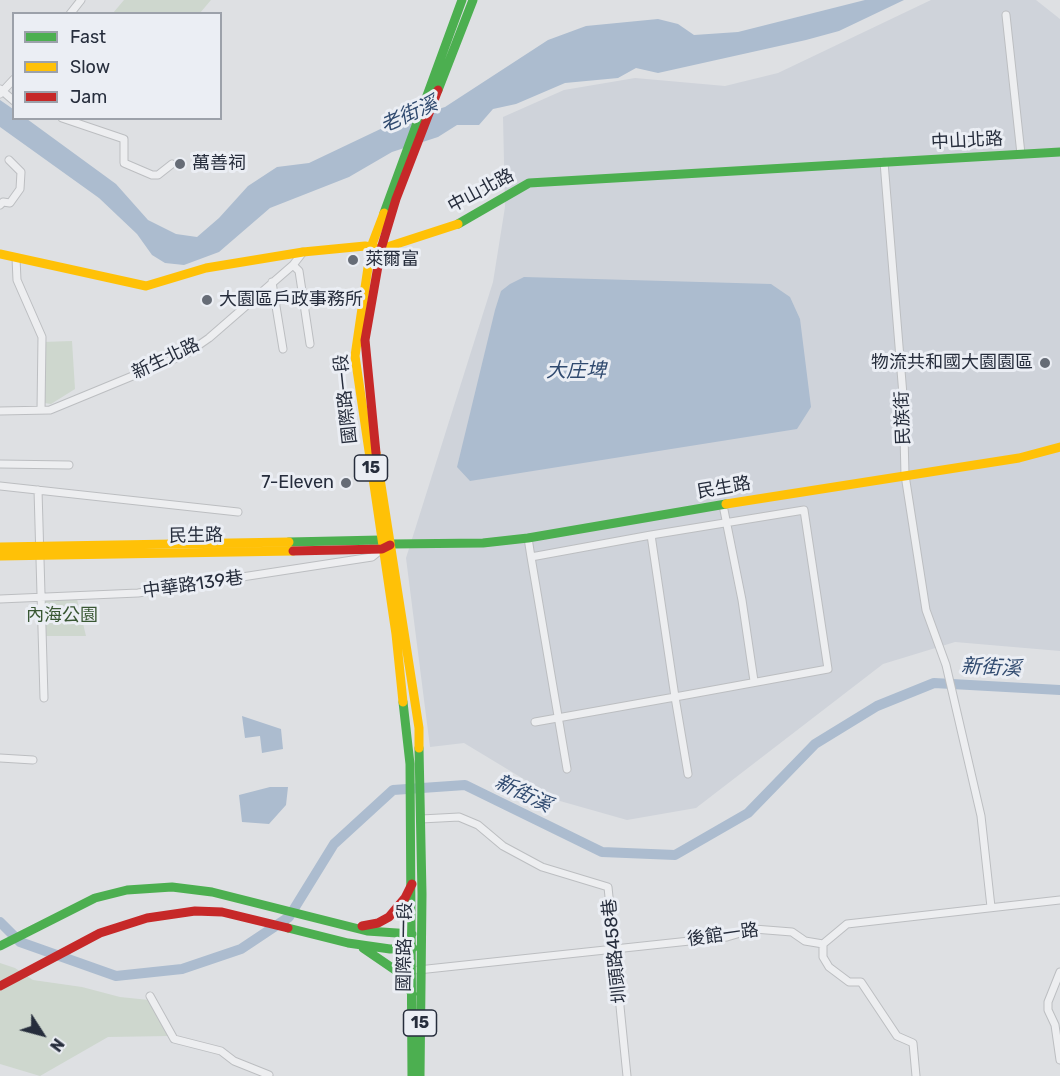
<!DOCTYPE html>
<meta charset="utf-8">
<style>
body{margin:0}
#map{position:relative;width:1060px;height:1076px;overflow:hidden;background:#dee0e3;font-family:Rubik,sans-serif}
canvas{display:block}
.legend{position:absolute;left:12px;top:12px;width:210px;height:108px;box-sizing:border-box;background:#ebeef4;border:2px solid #9ca1aa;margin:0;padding:8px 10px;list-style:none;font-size:18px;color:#262d3c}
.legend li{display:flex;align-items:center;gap:12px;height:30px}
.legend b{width:30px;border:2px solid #9ca1aa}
.north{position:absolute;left:12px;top:1004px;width:60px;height:60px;-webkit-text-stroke:4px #ebeef4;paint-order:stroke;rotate:126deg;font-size:16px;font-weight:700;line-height:24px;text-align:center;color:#262d3c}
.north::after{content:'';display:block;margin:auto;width:21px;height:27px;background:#262d3c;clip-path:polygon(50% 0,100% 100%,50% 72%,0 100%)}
</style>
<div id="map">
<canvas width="1060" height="1076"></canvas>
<ul class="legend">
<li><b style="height:8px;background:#4caf50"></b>Fast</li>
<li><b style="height:8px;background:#ffc107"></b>Slow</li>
<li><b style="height:8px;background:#c62828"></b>Jam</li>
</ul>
<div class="north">N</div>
</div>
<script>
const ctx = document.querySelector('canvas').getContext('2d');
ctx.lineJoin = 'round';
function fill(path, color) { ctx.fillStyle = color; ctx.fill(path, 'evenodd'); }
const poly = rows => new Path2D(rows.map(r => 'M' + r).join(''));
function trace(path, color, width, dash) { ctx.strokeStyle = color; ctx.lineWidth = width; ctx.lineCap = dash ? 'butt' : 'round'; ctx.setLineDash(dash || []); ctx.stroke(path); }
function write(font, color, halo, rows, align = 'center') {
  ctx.font = font + ' Rubik,"Noto Sans TC",sans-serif'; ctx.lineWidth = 6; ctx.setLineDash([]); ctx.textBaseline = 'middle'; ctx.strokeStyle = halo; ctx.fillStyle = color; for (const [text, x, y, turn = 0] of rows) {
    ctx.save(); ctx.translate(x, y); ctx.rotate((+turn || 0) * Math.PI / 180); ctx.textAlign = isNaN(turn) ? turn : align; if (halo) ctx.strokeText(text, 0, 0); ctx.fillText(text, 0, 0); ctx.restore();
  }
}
fill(poly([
 [931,0,1036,0,1060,19,1060,651,955,642,883,664,696,808,627,820,560,801,464,743,430,747,406,558,493,282,505,207,503,117,564,90,635,78,725,86,778,73]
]), '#cfd3da');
fill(poly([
 [124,0,211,0,200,13,113,13],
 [72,341,75,389,51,404,44,403,42,342],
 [76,595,86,636,43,636,42,596],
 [0,963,15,968,33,980,82,987,120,997,149,1000,169,1036,108,1037,40,1076,0,1064]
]), '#ced7ce');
fill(poly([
 [865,0,904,0,839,31,806,40,658,73,636,68,618,78,565,83,516,104,493,109,479,125,457,125,438,137,392,152,349,177,270,208,219,252,184,265,165,263,152,255,137,234,99,198,0,127,0,100,13,109,14,118,27,119,116,184,148,220,176,234,197,237,219,218,248,186,277,167,309,163,391,124,445,107,548,40,586,26,658,19,678,24,694,35,738,32],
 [524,277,771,284,790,297,800,319,811,407,797,429,470,481,457,467,495,310,501,291,510,284],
 [242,716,281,729,283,749,262,753,260,736,245,738],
 [270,787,288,787,286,805,269,824,242,822,239,795]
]), '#acbccf');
trace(poly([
 [0,922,20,942,116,976,182,969,241,949,289,917,334,844,393,790,465,785,602,852,675,855,748,813,815,744,877,706,934,683,1060,690]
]), '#acbccf', 10);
const street = poly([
 [70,14,81,0],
 [1006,15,1021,154],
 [0,89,14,101],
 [0,94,14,79],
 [62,118,124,139,124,163,152,175,158,175,172,164],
 [884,162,903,395,905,475,926,610,946,665,981,816,991,907],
 [0,205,3,202,10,203,20,189,21,172,9,160],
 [16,258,17,280,42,337,41,410],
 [293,265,299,271,310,344],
 [272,282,283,349],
 [0,411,50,410,186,354,209,338,293,265,303,252],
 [0,464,69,465],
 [0,486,238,512],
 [38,490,44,698],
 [723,505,742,600,754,681],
 [804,510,828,669,675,697,651,535,804,510],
 [528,538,531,557],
 [0,599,138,593,372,557,382,549],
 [535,722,675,697,688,774],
 [0,758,33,760],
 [567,769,531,557,651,535],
 [421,819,459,817,478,825,503,846,542,867,608,887,627,1076],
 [823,944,823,957,829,967,849,982,861,982,897,1036,913,1043,916,1076],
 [418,970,727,937,754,929,792,932,805,941,823,944,847,924,1060,900],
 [1060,972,1048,1002,1048,1010,1055,1025,1060,1060],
 [150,996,174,1039,221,1051,234,1061,269,1075]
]);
trace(street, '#bcbec1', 9);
trace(street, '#edeef0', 7);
trace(poly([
 [438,90,473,0],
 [384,213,462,0],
 [458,224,529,183,1060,152],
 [289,542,380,540,392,544,483,543,528,538,726,504],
 [403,702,410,764,412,1076],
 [419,748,422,894,420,1076],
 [288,928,348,943,390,949,413,948],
 [0,946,95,898,127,890,172,887,212,892,367,931,412,934],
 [363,948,401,974,412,994]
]), '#4caf50', 9);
trace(poly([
 [384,213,371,247,355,356,396,634,403,702],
 [0,254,146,286,206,268,303,252,365,246,381,249,458,224],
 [376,453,419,728,419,748],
 [726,504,1019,458,1060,447],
 [0,547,289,542],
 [0,556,293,551]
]), '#ffc107', 9);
trace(poly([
 [376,453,365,340,381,249,396,199,438,90],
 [293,551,382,549,390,545],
 [362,926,378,923,389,917,405,898,412,884],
 [0,986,100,933,147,918,195,911,222,912,288,928]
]), '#c62828', 9);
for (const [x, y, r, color] of [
 [180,164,6,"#666c76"],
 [353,260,6,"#666c76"],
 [207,300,6,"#666c76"],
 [1045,363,6,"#666c76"],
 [346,483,6,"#666c76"]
]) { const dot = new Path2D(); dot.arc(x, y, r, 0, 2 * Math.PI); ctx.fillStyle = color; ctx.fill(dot); trace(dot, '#ebeef4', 2); }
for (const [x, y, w] of [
 [371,468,33],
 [420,1023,33]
]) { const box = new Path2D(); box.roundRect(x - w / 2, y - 13, w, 26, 4.5); ctx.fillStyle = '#ebeef4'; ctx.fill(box); trace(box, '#262d3c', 1.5); }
write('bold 16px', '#262d3c', null, [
 ["15",371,468],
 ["15",420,1023]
]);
write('18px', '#262d3c', '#ebeef4', [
 ["中山北路",967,141,-3],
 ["中山北路",481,191,-28],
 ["新生北路",166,359,-25],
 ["國際路一段",346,399,-96],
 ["民族街",903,418,-92],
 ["民生路",724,488,-10],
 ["民生路",196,536,-1],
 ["中華路139巷",193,585,-8],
 ["後館一路",723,935,-8],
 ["國際路一段",405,947,-89],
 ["圳頭路458巷",615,951,-96]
]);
write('18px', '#262d3c', '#ebeef4', [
 ["萬善祠",192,164],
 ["萊爾富",365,260],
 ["大園區戶政事務所",219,300],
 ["物流共和國大園園區",1033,363,"right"],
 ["7-Eleven",334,483,"right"]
], 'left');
write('18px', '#395733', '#ebeef4', [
 ["內海公園",62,616]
]);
write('italic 20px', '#304a6f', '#ebeef4', [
 ["老街溪",409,115,-24],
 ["大庄埤",576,371],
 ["新街溪",991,668,3],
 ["新街溪",523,794,26]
]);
</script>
